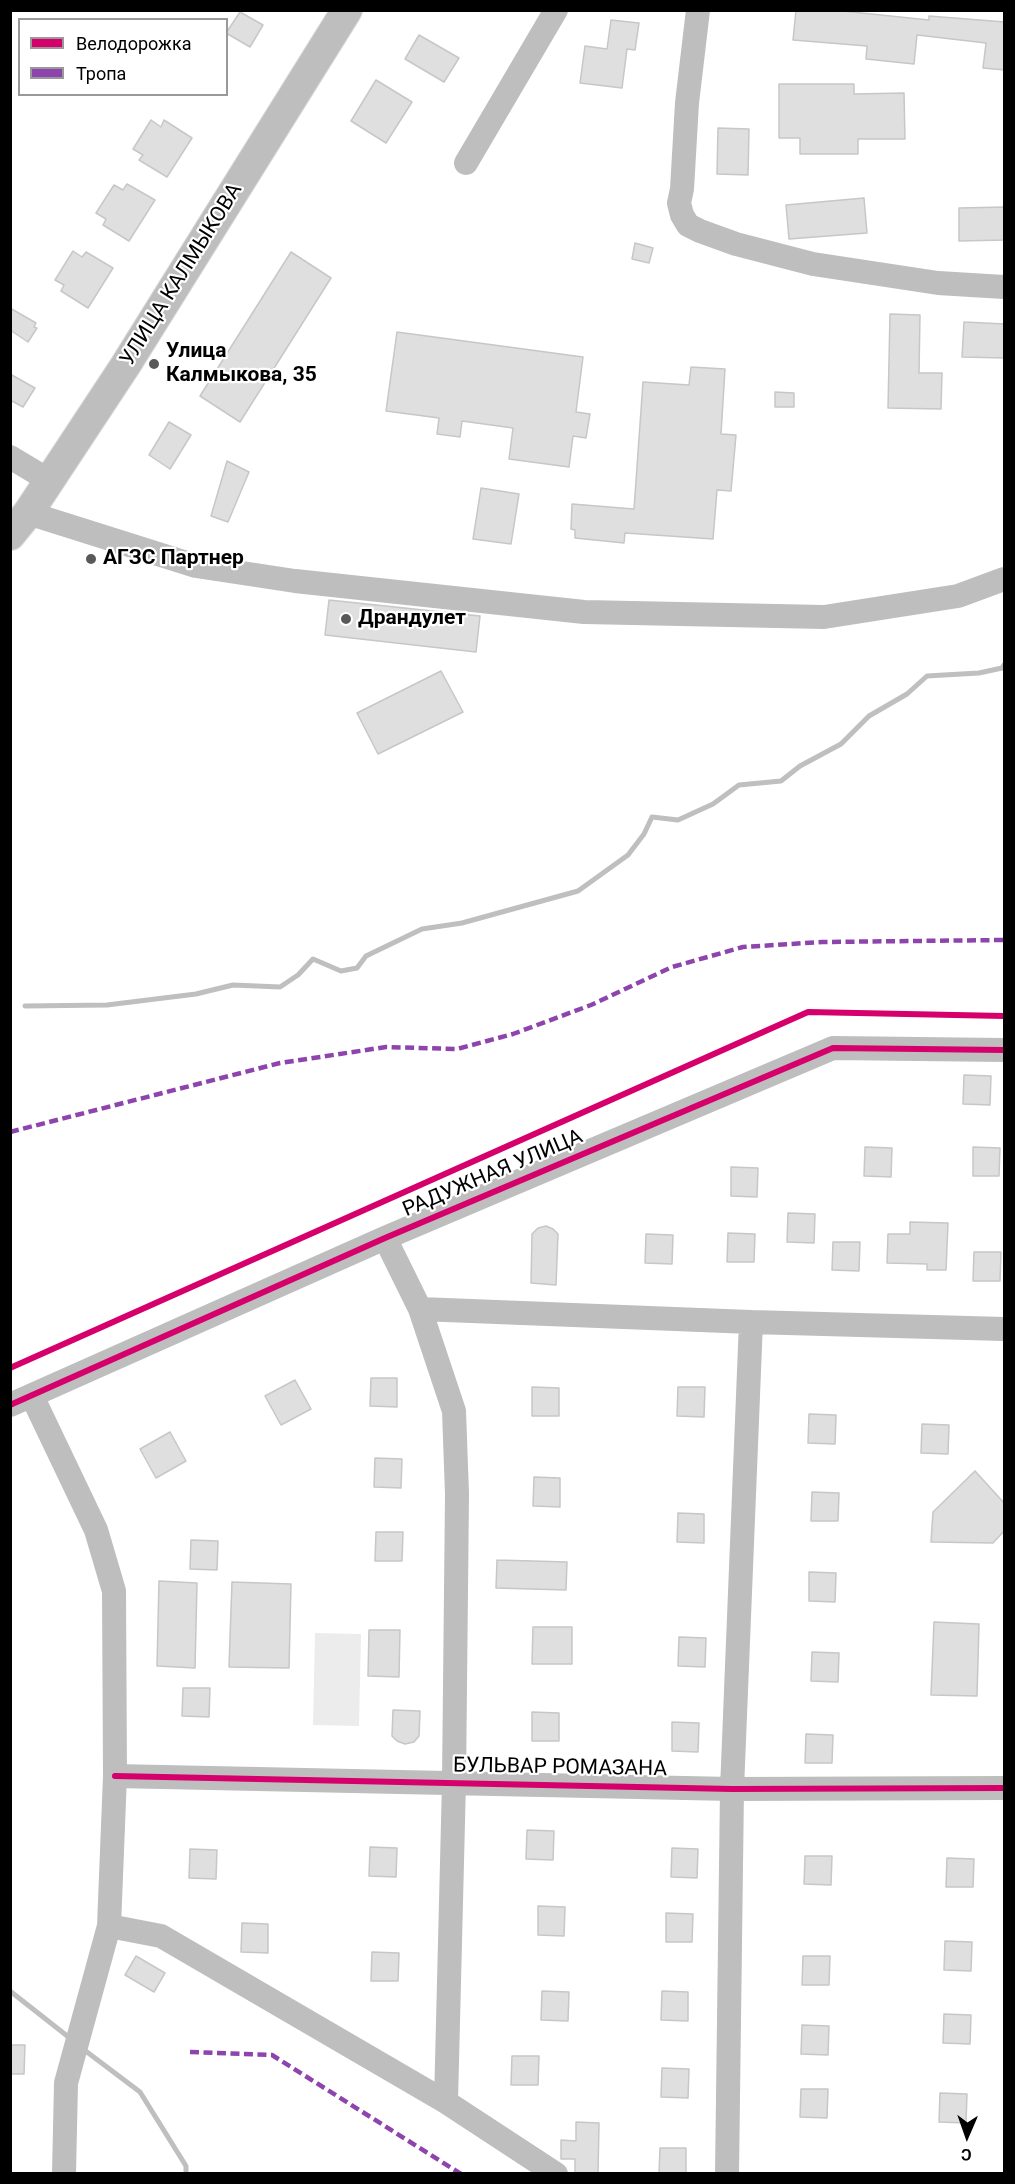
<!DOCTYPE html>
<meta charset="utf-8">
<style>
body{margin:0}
#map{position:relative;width:1015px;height:2184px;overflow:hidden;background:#fff;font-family:Roboto,sans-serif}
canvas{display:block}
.frame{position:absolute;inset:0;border:12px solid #000;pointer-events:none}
.legend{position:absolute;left:18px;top:18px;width:210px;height:78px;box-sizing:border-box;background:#fff;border:2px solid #999;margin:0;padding:8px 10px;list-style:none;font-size:18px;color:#000}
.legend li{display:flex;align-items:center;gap:12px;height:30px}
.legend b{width:30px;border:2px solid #999}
.north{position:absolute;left:937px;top:2106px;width:60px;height:60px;-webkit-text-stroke:4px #fff;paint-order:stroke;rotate:182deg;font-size:16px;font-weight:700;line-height:24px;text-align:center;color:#000}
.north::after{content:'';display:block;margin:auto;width:21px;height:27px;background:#000;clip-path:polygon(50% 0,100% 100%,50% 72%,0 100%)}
</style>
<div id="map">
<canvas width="1015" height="2184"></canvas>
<div class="frame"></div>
<ul class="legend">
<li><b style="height:8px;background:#d6006c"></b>Велодорожка</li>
<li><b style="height:8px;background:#8e44ad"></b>Тропа</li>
</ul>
<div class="north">С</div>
</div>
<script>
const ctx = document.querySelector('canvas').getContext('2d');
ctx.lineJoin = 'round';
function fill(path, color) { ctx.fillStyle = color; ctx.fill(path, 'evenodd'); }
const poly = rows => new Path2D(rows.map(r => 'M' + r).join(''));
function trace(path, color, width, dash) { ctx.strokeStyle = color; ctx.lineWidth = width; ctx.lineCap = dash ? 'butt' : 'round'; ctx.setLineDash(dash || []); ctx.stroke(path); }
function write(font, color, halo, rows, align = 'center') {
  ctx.font = font + ' Roboto,sans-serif'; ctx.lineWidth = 4.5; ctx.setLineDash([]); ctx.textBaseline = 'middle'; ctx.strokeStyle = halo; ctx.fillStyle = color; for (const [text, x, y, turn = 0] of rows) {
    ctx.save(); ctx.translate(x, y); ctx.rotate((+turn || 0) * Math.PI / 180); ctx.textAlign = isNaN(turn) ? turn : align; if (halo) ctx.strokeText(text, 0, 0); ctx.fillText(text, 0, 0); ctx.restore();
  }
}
fill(poly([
 [315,1633,361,1634,359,1726,313,1725]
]), '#ececec');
trace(poly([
 [25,1006,107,1005,196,994,233,985,280,987,298,975,313,959,341,971,357,968,366,956,422,929,462,923,578,891,628,855,644,834,652,817,678,820,713,804,739,785,781,781,800,766,841,744,869,716,907,694,927,676,979,673,1002,668,1004,665],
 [10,1991,71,2039],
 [83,2049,140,2092,186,2166,186,2174]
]), '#bfbfbf', 5);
const building = poly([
 [796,10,833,10,929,20,929,16,1005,22,1005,70,983,68,986,43,917,35,914,64,866,59,867,46,793,40,796,10],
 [240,12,263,25,250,47,226,33,240,12],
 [611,20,639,23,635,50,627,49,622,88,580,83,585,46,607,49,611,20],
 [419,35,459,58,444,82,405,59,419,35],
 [376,80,412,102,386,143,351,121,376,80],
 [779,84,854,84,854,94,904,93,905,139,858,139,858,154,800,154,800,138,779,138,779,84],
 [151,120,161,127,164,120,192,138,167,177,139,160,143,155,133,149,151,120],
 [718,128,749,129,748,175,717,174,718,128],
 [127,184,155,200,129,241,103,225,106,219,96,213,114,185,123,190,127,184],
 [864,198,867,233,789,239,786,205,864,198],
 [1005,207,1005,240,959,241,959,208,1005,207],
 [635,243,653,248,649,263,632,259,635,243],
 [73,251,82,257,86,252,113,268,88,308,61,291,64,285,55,280,73,251],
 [291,252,331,278,240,422,200,396,291,252],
 [10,308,36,323,34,327,37,328,28,342,10,330,10,308],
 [890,314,920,315,919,373,942,373,941,409,888,408,890,314],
 [964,322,1005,324,1005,358,962,357,964,322],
 [397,332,583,357,576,412,590,414,586,438,573,436,569,467,509,459,513,428,462,421,460,437,437,434,439,418,386,411,397,332],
 [691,367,725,369,721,434,736,435,731,491,717,490,713,539,625,533,624,543,575,538,575,530,571,529,572,504,634,509,643,382,689,385,691,367],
 [10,374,35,388,23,407,10,400,10,374],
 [775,392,794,393,794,407,775,407,775,392],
 [169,422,191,435,170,469,149,455,169,422],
 [227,461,249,472,228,522,211,516,227,461],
 [481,488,519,494,511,544,473,539,481,488],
 [329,600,480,616,476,652,325,635,329,600],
 [441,671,463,712,378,754,357,713,441,671],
 [964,1075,991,1076,990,1105,963,1104,964,1075],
 [865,1147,892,1148,891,1177,864,1176,865,1147],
 [973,1147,1000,1148,999,1176,973,1176,973,1147],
 [731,1167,758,1168,757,1197,731,1196,731,1167],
 [788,1213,815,1214,814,1243,787,1242,788,1213],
 [910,1222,948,1223,946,1270,927,1270,927,1264,887,1263,888,1234,910,1234,910,1222],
 [546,1226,553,1229,558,1234,556,1285,531,1283,532,1234,538,1228,546,1226],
 [728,1233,755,1234,754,1262,727,1262,728,1233],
 [646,1234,673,1235,672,1264,645,1263,646,1234],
 [833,1242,860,1242,859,1271,832,1270,833,1242],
 [974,1252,1001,1252,1000,1281,973,1281,974,1252],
 [371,1378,397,1378,397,1407,370,1406,371,1378],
 [295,1380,311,1409,281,1425,265,1396,295,1380],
 [532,1387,559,1388,559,1416,532,1416,532,1387],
 [678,1387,705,1387,704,1417,677,1416,678,1387],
 [809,1414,836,1415,835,1444,808,1443,809,1414],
 [922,1424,949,1425,948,1454,921,1453,922,1424],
 [170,1432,186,1461,156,1478,140,1449,170,1432],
 [375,1458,402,1459,401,1488,374,1487,375,1458],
 [975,1471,1005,1504,1005,1530,993,1543,931,1542,933,1512,975,1471],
 [534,1477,560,1478,560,1507,533,1506,534,1477],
 [812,1492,839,1493,838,1521,811,1521,812,1492],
 [678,1513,704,1514,704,1543,677,1542,678,1513],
 [376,1532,403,1532,402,1561,375,1561,376,1532],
 [191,1540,218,1541,217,1570,190,1569,191,1540],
 [497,1560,567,1562,566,1590,496,1588,497,1560],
 [809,1572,836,1573,835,1602,809,1601,809,1572],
 [159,1581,197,1583,195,1668,157,1666,159,1581],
 [232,1582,291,1584,289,1668,229,1667,232,1582],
 [934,1622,979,1624,977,1696,931,1695,934,1622],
 [533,1627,572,1627,572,1664,532,1664,533,1627],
 [369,1630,400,1630,399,1677,368,1676,369,1630],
 [679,1637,706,1638,705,1667,678,1666,679,1637],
 [812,1652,839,1653,838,1682,811,1681,812,1652],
 [183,1688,210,1688,209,1717,182,1716,183,1688],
 [393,1710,420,1711,419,1736,414,1742,405,1744,397,1741,392,1736,393,1710],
 [532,1712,559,1713,559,1741,532,1741,532,1712],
 [672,1722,699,1723,698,1752,672,1751,672,1722],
 [806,1734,833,1735,832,1763,805,1763,806,1734],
 [527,1830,554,1831,553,1860,526,1859,527,1830],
 [370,1847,397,1848,396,1877,369,1876,370,1847],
 [672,1848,698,1849,697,1878,671,1877,672,1848],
 [190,1849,217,1850,216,1879,189,1878,190,1849],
 [805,1856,832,1856,831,1885,804,1884,805,1856],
 [947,1858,974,1859,973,1887,946,1887,947,1858],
 [538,1906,565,1907,564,1936,538,1935,538,1906],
 [666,1913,693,1914,692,1942,666,1942,666,1913],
 [242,1923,268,1924,268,1953,241,1952,242,1923],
 [945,1941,972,1942,971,1971,944,1970,945,1941],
 [372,1952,399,1953,398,1981,371,1981,372,1952],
 [136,1956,165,1973,154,1992,125,1975,136,1956],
 [803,1956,830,1956,829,1985,802,1985,803,1956],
 [542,1991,569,1992,568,2021,541,2020,542,1991],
 [662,1991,688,1992,688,2021,661,2020,662,1991],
 [944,2014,971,2015,970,2044,943,2043,944,2014],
 [802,2025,829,2026,828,2055,801,2054,802,2025],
 [10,2045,25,2045,24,2074,10,2074,10,2045],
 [512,2056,539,2056,538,2085,511,2085,512,2056],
 [662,2068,689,2069,688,2098,661,2097,662,2068],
 [801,2089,828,2089,827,2118,800,2117,801,2089],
 [940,2093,967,2094,966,2123,939,2122,940,2093],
 [576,2122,599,2123,598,2174,575,2174,575,2159,561,2159,561,2140,576,2141,576,2122],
 [660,2148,686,2148,686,2174,659,2174,660,2148]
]);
fill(building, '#dfdfdf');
trace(building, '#c7c7c7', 1.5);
const major = poly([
 [10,535,28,513,125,366,347,10]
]);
trace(major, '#dbdbdb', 32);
trace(poly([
 [10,1368,808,1012,1004,1016]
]), '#b9b9b9', 3, [1.5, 3]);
trace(poly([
 [698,10,687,103,682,189,679,203,682,215,688,225,700,231,736,244,813,264,938,283,1004,287],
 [466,163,556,10],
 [10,457,50,481],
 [28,513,196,566,295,581,584,612,824,617,958,596,1004,579],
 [385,1238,420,1309,454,1411,457,1494,454,1782,446,2102],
 [420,1309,751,1322,1004,1329],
 [32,1396,96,1530,114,1591,115,1776,109,1926,66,2083,64,2174],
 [10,1405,385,1238,833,1048,1004,1050],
 [115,1776,732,1789,1004,1788],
 [109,1926,161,1936,446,2102,556,2174],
 [727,2174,732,1789,751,1322]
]), '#bebebe', 24);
trace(major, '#bebebe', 30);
trace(poly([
 [10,1132,280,1063,386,1047,457,1049,513,1034,591,1005,672,967,743,947,822,942,1004,940],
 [190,2052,272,2055,461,2174]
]), '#8e44ad', 4.5, [9, 4.5]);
trace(poly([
 [10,1368,808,1012,1004,1016],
 [10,1405,385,1238,833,1048,1004,1050],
 [115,1776,732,1789,1004,1788]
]), '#d6006c', 6);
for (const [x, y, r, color] of [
 [154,364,6,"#595959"],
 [91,559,6,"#595959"],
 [346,619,6,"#595959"]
]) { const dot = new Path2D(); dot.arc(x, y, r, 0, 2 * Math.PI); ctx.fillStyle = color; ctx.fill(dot); trace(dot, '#fff', 2); }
write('21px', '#000', '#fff', [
 ["УЛИЦА КАЛМЫКОВА",182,275,-58],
 ["РАДУЖНАЯ УЛИЦА",493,1174,-23],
 ["БУЛЬВАР РОМАЗАНА",560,1768,1]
]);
write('bold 21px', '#000', '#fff', [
 ["Улица",166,352],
 ["Калмыкова, 35",166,376],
 ["АГЗС Партнер",103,559],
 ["Драндулет",358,619]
], 'left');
</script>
